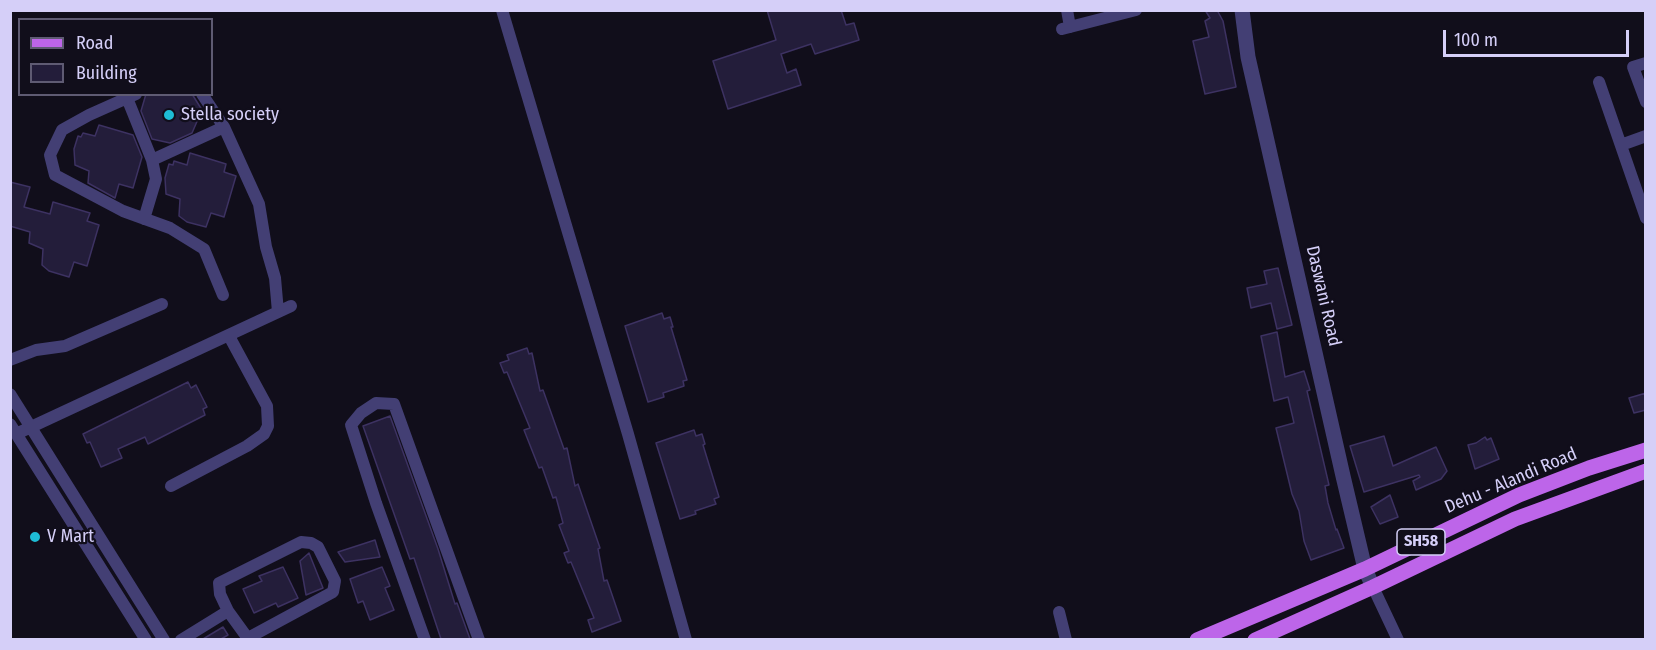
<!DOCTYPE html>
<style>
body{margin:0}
#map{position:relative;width:1656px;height:650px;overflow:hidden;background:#110e1b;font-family:"Fira Sans Condensed",sans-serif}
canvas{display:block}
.frame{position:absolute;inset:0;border:12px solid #d5cff8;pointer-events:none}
.legend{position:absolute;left:18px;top:18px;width:195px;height:78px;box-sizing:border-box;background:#110e1b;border:2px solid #5f5b73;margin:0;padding:8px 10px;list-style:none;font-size:18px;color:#d5cff8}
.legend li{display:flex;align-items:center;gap:12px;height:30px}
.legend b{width:30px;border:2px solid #5f5b73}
.scale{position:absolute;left:1443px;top:30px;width:186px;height:27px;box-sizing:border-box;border:3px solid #d5cff8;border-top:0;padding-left:8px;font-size:18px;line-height:21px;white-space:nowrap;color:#d5cff8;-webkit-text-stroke:4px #110e1b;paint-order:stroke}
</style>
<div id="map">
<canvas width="1656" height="650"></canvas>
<div class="frame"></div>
<ul class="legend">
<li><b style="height:8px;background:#bd65e9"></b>Road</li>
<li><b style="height:16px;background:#231d3a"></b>Building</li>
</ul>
<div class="scale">100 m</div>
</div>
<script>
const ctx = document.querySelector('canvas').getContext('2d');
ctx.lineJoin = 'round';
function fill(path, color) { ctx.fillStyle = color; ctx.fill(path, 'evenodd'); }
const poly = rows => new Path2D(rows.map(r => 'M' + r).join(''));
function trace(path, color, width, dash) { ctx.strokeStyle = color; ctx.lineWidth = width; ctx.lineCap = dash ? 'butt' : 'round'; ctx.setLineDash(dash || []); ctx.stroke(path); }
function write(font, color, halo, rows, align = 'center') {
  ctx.font = font + ' "Fira Sans Condensed",sans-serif'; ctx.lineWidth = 4.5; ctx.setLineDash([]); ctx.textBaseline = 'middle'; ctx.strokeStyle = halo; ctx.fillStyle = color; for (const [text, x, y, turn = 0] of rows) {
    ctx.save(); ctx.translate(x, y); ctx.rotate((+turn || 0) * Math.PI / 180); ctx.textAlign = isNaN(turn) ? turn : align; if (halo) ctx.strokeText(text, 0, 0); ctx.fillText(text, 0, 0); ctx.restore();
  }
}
const building = poly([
 [767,10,841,10,846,25,854,23,859,40,815,54,811,44,781,54,787,73,796,69,801,85,728,109,713,61,776,40,767,10],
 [1205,10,1217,10,1223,21,1236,87,1205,94,1193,41,1209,37,1205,21,1210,18,1205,10],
 [146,94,192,94,202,110,192,133,170,143,152,139,141,111,146,94],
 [99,125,133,135,142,157,133,188,119,184,115,198,88,183,89,171,75,165,74,149,78,136,81,137,83,133,95,136,99,125],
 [190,153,226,164,224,172,236,176,224,217,211,213,206,227,187,222,179,216,180,199,166,194,165,178,169,164,173,165,174,161,187,165,190,153],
 [10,182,30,187,24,207,50,214,53,202,90,213,87,221,99,225,87,266,74,262,69,277,49,271,42,265,43,249,29,243,30,232,10,226,10,182],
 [1278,268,1292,325,1277,329,1271,303,1251,308,1247,288,1267,284,1264,271,1278,268],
 [662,313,664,319,670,317,673,327,671,327,687,380,683,381,684,386,663,393,664,397,648,402,625,326,662,313],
 [1277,332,1285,377,1304,371,1310,390,1307,391,1329,485,1325,486,1328,503,1336,530,1337,529,1344,548,1311,560,1304,541,1299,511,1292,494,1276,428,1294,423,1288,397,1274,401,1261,336,1277,332],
 [527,348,529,354,532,353,540,391,543,390,564,449,567,448,575,486,578,484,600,548,598,549,604,581,607,580,621,621,592,632,588,620,594,618,571,562,568,563,564,553,569,551,559,525,563,523,556,497,553,498,542,467,539,468,524,430,530,428,507,372,504,373,500,363,509,360,507,355,527,348],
 [188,382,191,388,196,385,207,407,203,409,205,415,148,444,145,437,118,449,122,458,101,467,90,442,87,443,83,434,188,382],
 [1646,393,1646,410,1634,413,1629,398,1646,393],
 [390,416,438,549,455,604,457,603,470,639,441,639,414,558,410,559,363,426,390,416],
 [694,430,696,436,702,434,705,444,703,445,719,497,714,499,716,504,695,511,696,514,680,519,656,443,694,430],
 [1384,436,1393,466,1436,447,1447,471,1441,479,1416,490,1413,481,1420,477,1419,475,1364,492,1350,446,1384,436],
 [1485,437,1487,440,1491,438,1499,459,1475,469,1468,445,1476,443,1485,437],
 [1390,495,1398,517,1380,524,1371,507,1390,495],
 [375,540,380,557,345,562,338,552,375,540],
 [309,553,323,588,306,595,300,561,309,553],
 [283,567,298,598,278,607,276,603,254,613,243,589,262,581,259,576,283,567],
 [382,567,390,586,385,588,394,610,370,620,363,601,358,603,350,579,382,567],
 [223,627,228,635,221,639,203,639,223,627]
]);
fill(building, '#231d3a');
trace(building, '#3d3262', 1.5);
trace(poly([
 [502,10,628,434,686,640],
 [1067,10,1070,27],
 [1062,29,1136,10],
 [1646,63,1633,67,1646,102],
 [1599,82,1646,218],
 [136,94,89,115,62,130,50,155,55,175,123,211,170,228,204,249,223,295],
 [202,94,224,127,259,204,266,247,275,278,278,312],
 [127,98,152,160,156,179,144,219],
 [1621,145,1646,136],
 [152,160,224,127],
 [10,360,36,350,65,346,162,304],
 [10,394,164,640],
 [10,424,146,640],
 [16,434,291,306],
 [171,486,247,446,264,434,268,426,267,406,229,336],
 [1373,587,1398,640],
 [1059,612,1066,640],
 [248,638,333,592,335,581,318,547,311,543,301,542,219,583,220,594,228,611,249,640],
 [181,640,228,611],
 [425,640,376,503,351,425,361,413,376,403,394,404,479,640]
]), '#433f74', 12);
trace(poly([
 [1242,10,1248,57,1343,476,1365,569,1373,587]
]), '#433f74', 15);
trace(poly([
 [1197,640,1365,569,1519,495,1589,468,1646,450],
 [1255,640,1373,587,1515,519,1646,471]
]), '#bd65e9', 15);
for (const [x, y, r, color] of [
 [169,115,6,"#1ebcd5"],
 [35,537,6,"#1ebcd5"]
]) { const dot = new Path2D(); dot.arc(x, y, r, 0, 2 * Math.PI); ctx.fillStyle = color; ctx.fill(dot); trace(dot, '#110e1b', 2); }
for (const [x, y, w] of [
 [1421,542,48]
]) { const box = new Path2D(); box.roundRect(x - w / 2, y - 13, w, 26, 4.5); ctx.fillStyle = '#110e1b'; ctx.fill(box); trace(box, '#d5cff8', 1.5); }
write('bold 16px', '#d5cff8', null, [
 ["SH58",1421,542]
]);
write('18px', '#d5cff8', '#110e1b', [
 ["Stella society",181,115],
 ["V Mart",47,537]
], 'left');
write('18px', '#d5cff8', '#110e1b', [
 ["Daswani Road",1323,296,77],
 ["Dehu - Alandi Road",1511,481,-23]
]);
</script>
